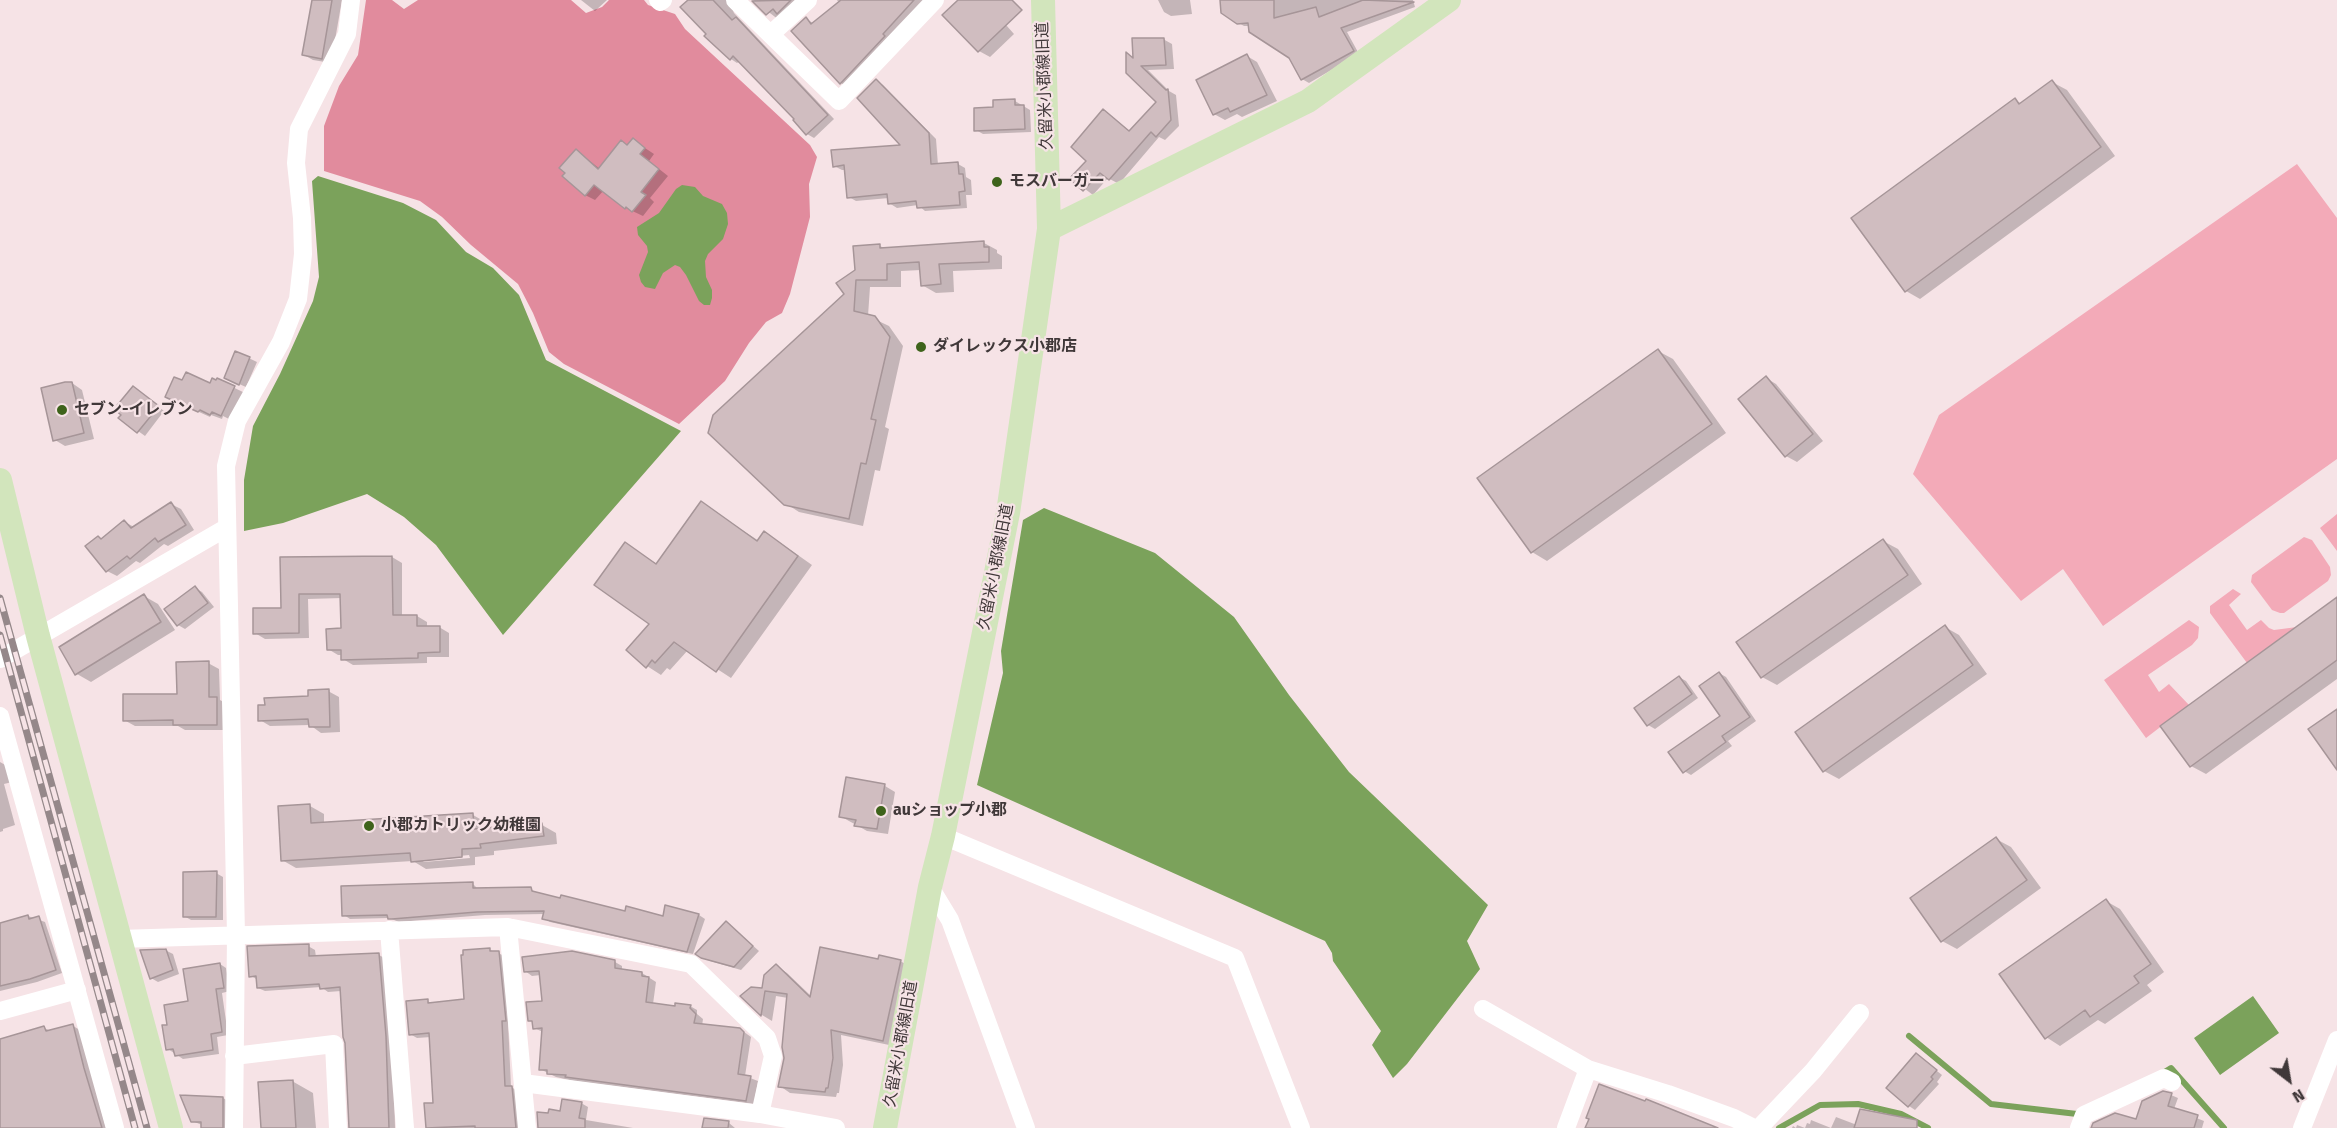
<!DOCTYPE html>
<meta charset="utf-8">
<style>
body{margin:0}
#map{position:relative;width:2337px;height:1128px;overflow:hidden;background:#f6e3e6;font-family:"Fira Sans",sans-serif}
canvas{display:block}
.north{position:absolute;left:2259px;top:1050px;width:60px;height:60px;-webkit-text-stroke:4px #f6e3e6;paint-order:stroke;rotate:149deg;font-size:16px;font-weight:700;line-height:24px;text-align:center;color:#403839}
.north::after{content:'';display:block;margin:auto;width:21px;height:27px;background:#403839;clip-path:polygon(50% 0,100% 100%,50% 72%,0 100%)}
</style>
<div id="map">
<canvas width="2337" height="1128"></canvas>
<div class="north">N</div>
</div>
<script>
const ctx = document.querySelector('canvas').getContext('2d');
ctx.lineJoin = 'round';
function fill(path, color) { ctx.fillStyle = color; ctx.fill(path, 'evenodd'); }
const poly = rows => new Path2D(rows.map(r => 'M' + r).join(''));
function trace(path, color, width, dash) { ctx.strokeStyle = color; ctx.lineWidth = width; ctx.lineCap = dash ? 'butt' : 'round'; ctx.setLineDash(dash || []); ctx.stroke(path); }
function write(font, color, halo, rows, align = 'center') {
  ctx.font = font + ' "Fira Sans","Noto Sans JP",sans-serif'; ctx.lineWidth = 4.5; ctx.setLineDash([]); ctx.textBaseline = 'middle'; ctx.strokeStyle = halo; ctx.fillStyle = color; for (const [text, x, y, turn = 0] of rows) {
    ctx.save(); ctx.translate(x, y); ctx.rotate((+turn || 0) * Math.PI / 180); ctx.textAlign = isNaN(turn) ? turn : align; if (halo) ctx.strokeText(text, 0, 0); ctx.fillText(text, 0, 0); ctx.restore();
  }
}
fill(poly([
 [2297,164,2337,218,2337,459,2103,626,2063,569,2021,601,1913,474,1939,415],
 [2337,514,2337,551,2320,528],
 [2304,537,2312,540,2330,567,2331,575,2328,581,2284,613,2280,613,2272,610,2251,582,2252,575],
 [2233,589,2241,594,2229,605,2247,630,2261,620,2269,628,2274,630,2297,627,2247,663,2210,613,2210,606],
 [2189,620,2199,627,2198,638,2192,645,2148,675,2159,692,2169,684,2189,705,2146,738,2104,680]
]), '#f3aab8');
fill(poly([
 [366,0,392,0,404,9,418,0,571,0,586,13,602,7,609,0,644,0,648,5,675,14,685,29,810,145,817,157,809,184,810,217,790,294,782,313,766,322,749,343,725,381,679,424,564,364,549,352,533,313,518,284,471,245,442,217,420,201,324,171,324,126,339,86,358,55]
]), '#e18b9d');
fill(poly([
 [318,176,403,203,436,220,466,252,493,268,519,295,546,360,681,431,503,635,436,545,404,517,367,494,283,523,244,531,244,480,253,426,280,374,313,301,319,277,312,181],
 [682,185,695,187,703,196,722,204,727,213,728,224,723,239,708,254,705,261,706,277,712,290,712,298,710,305,704,305,699,301,686,275,680,267,675,265,663,273,655,289,645,287,641,282,639,275,648,252,647,246,638,235,637,227,659,213,676,189],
 [1044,508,1155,553,1234,617,1289,695,1349,772,1488,905,1467,941,1480,969,1407,1064,1393,1078,1372,1045,1381,1031,1333,961,1332,953,1325,941,977,785,1003,673,1001,651,1023,520],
 [2253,996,2279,1033,2220,1075,2194,1038]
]), '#7ba25b');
fill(poly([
 [313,0,342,0,331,63,313,60,304,55],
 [581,0,607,0,595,11],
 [703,0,732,0,730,2,734,13,834,119,814,138,807,134,796,119,740,61,737,63,731,59,706,36,708,34],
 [753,0,802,0,779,20],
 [837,0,924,0,847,87,841,83,806,19,813,23,839,3],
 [960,0,984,0,1014,34,990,57,979,51,944,16],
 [1158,0,1190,0,1192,14,1171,16,1164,12],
 [1222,0,1413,0,1415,7,1347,32,1359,54,1309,83,1302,79,1290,57,1250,26,1244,26,1237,22],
 [1163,39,1172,44,1174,69,1148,70,1169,91,1176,95,1179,126,1165,140,1159,137,1119,184,1108,178,1093,195,1072,179,1088,160,1104,111,1131,132,1158,102,1128,54,1134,58],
 [1247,56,1257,62,1277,101,1242,117,1237,114,1225,120,1214,114],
 [876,81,883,85,936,139,938,165,958,164,965,168,966,177,971,180,972,195,966,195,967,208,925,211,918,205,897,208,889,203,889,198,856,201,849,197,846,170,842,170,834,166,903,146],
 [2052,82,2067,90,2115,156,1920,299,1906,291,2015,100,2022,104],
 [1015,101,1030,110,1031,132,983,134,976,130,994,109],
 [633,140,654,154,649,161,668,176,650,198,654,202,643,216,626,208,604,190,595,200,585,195,577,151,600,169,622,142,629,146],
 [984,243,997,250,997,253,1002,256,1002,269,953,271,954,292,936,293,922,285,921,270,901,271,901,287,870,287,868,316,889,326,903,346,885,427,889,429,880,471,875,470,863,526,799,512,785,503,846,294,856,270,880,246,886,249],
 [1658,351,1673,359,1726,433,1547,561,1532,552,1479,478],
 [236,352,257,362,246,387,232,381],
 [1766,378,1776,384,1823,441,1797,462,1786,456],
 [218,380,245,393,233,421,223,416,222,419,211,415,210,417,177,402,183,382,211,385],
 [72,383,82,390,94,439,65,446,55,440],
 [140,392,164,411,145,436,120,418],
 [701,503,759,541,778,541,812,565,731,678,688,650,670,670,667,668,661,675,647,666,651,624,626,544,657,564],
 [171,504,181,509,194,530,168,546,164,544,140,563,136,561,117,576,107,571,102,540,125,522,134,527],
 [1883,541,1898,549,1922,584,1777,685,1762,677],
 [392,557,402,563,402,617,417,616,427,622,427,628,439,627,449,633,449,657,427,657,427,663,353,665,343,659,343,655,338,655,328,649,342,630,342,598,308,599,309,638,265,639,255,633,282,609,282,559],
 [195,588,202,592,214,607,185,629,178,625,166,609],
 [144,596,158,604,175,630,91,682,77,674],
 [2337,599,2337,679,2206,774,2191,766],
 [1945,627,1959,635,1987,674,1839,779,1824,771],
 [208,663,219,669,220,700,227,704,227,730,185,730,178,726,135,726,124,720,178,695],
 [1719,673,1726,677,1756,721,1728,741,1732,746,1691,775,1684,771,1722,717],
 [1679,677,1686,681,1698,698,1655,729,1648,725],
 [328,691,339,697,340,732,321,733,310,725,270,726,260,720,266,706,310,698],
 [0,762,7,766,12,782,4,784,15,825,3,829,3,831,0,832],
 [847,779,885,786,895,792,888,834,867,831,840,816],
 [310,806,324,814,324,824,473,815,487,823,487,829,507,828,522,823,528,826,542,825,556,833,557,844,494,851,494,855,475,857,475,865,426,869,413,861,296,868,282,860],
 [469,855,470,858,424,862,421,860],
 [1996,839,2011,847,2041,888,1957,949,1942,941],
 [216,873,223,877,223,920,191,920,184,916],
 [472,883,479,890,531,889,538,894,626,913,664,918,699,915,705,919,693,954,550,922,544,918,545,914,485,915,399,922,389,918,350,919,344,915],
 [2106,901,2120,909,2164,972,2147,985,2152,991,2105,1024,2098,1020,2060,1046,2046,1037],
 [28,916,45,922,62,973,37,982,0,991,0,924],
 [726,922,759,951,741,970,710,961,702,957],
 [308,946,315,950,316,957,379,955,386,959,393,1041,395,1128,351,1128,347,1043,341,991,328,992,321,987,265,991,258,988,258,980,251,976],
 [165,950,173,954,179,974,158,982,151,978],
 [490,950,505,956,511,1087,518,1091,522,1128,428,1128,426,1105,435,1104,431,1037,417,1038,410,1034,428,1001,432,1004,466,1000],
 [880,961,900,961,911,967,894,1046,841,1035,843,1065,839,1093,837,1093,836,1097,790,1093,780,1086,786,1058,788,998,776,996,772,1021,762,1015,743,996,763,989,776,966,787,973,811,996],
 [615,962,622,966,622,971,642,973,656,982,653,1004,676,1007,690,1006,697,1010,697,1014,703,1019,702,1026,740,1029,751,1037,745,1076,758,1081,754,1104,574,1081,556,1077,540,1069,543,1032,534,1028,534,1023,530,1020,543,1002,541,975,532,976,525,971],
 [220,964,226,968,230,991,222,993,228,1035,217,1037,219,1054,183,1059,168,1049,190,1003],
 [73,1026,80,1030,106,1128,6,1128,0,1105,0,1040,44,1028,51,1031],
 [1917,1055,1942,1075,1937,1082,1939,1084,1915,1110,1909,1106],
 [292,1081,313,1093,316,1128,263,1128],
 [2171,1095,2178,1098,2174,1109,2204,1121,2202,1128,2092,1128,2137,1120],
 [223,1098,230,1102,230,1128,202,1128,202,1125,192,1121],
 [581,1103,588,1107,586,1120,633,1128,539,1128,549,1115],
 [1836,1117,1857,1125,1917,1128,1792,1128,1793,1126,1796,1128,1797,1125,1805,1128,1807,1123,1810,1124,1811,1120,1831,1128],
 [729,1123,735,1128,703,1128]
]), '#0003');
trace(poly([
 [1909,1036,1991,1104,2077,1114,2080,1112],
 [2163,1073,2171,1068,2224,1128],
 [1779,1128,1820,1105,1858,1104,1901,1114,1928,1128]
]), '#7ba25b', 6);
const building = poly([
 [312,0,332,0,322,59,302,55,312,0],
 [688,0,713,0,732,20,736,17,828,115,806,135,793,120,794,119,733,56,730,60,704,36,706,34,680,7,688,0],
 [791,0,777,14,773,9,766,15,752,1,791,0],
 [841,0,914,0,883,34,885,36,840,84,791,31,806,17,811,24,841,0],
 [958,0,1012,0,1022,10,978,52,942,15,958,0],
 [1220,0,1274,0,1274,18,1316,7,1319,17,1363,0,1414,2,1341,28,1354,51,1301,80,1289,58,1249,32,1248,23,1237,24,1221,13,1220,0],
 [1132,38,1164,38,1166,65,1141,66,1166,90,1168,89,1171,120,1156,137,1151,132,1109,180,1100,173,1083,191,1069,179,1086,161,1071,147,1103,109,1129,131,1156,102,1126,73,1126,52,1133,58,1132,38],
 [1247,54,1267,95,1230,112,1228,108,1213,115,1196,80,1247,54],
 [876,79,929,133,931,164,958,162,959,174,963,174,965,191,959,192,960,205,917,208,916,201,888,204,887,194,847,198,844,165,833,167,831,150,900,145,857,98,876,79],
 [2052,80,2101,147,1905,292,1851,218,2015,98,2019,104,2052,80],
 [1015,99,1015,105,1024,105,1025,129,974,131,974,108,993,107,993,100,1015,99],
 [633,138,645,148,640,154,659,169,641,192,646,195,632,212,626,207,625,209,594,185,585,196,562,176,565,173,559,168,576,149,598,169,621,140,627,145,633,138],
 [984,241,984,247,989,247,989,262,939,264,941,284,921,286,919,262,887,264,887,280,856,280,854,311,875,316,890,337,871,419,876,420,866,464,861,463,849,519,784,505,708,433,713,415,844,294,836,283,855,270,853,246,880,244,880,248,984,241],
 [1658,349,1712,424,1531,553,1477,478,1658,349],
 [235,351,250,357,239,385,224,378,235,351],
 [186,372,210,383,212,378,216,380,217,378,235,386,221,416,212,412,210,415,200,410,198,412,165,397,174,377,182,380,186,372],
 [1766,376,1813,434,1785,457,1738,399,1766,376],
 [65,382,72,382,84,433,53,441,41,388,65,382],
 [133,386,159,406,137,433,118,418,121,415,114,409,133,386],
 [701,501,757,541,764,531,798,556,716,672,674,642,655,663,652,660,646,668,626,650,649,624,594,585,625,542,656,564,701,501],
 [171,502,186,525,158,542,155,538,130,559,127,556,106,572,85,546,98,536,101,539,124,520,131,528,171,502],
 [1883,539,1908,575,1761,678,1736,642,1883,539],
 [392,556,393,615,417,615,417,626,440,626,440,652,418,653,418,658,341,660,341,650,327,650,326,629,341,628,340,594,299,594,299,633,253,634,253,608,281,608,280,557,392,556],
 [195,586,208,603,177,626,164,609,195,586],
 [144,594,161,622,75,675,59,647,144,594],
 [2337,597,2337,660,2190,767,2160,726,2337,597],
 [1945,625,1973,665,1823,772,1795,732,1945,625],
 [209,661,209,697,217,697,217,725,173,725,173,720,123,721,123,694,177,694,176,662,209,661],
 [1719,672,1750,717,1722,736,1726,742,1683,773,1668,752,1720,716,1699,686,1719,672],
 [1679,676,1692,694,1647,726,1634,708,1679,676],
 [329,689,330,727,309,727,308,719,258,721,258,705,265,705,264,698,308,696,308,690,329,689],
 [2337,709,2337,770,2308,729,2337,709],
 [846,777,885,784,877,829,854,826,856,820,839,817,846,777],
 [310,804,311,823,473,813,474,829,506,826,505,824,523,821,523,825,542,823,544,836,480,844,481,848,462,849,462,857,411,862,410,853,281,861,278,806,310,804],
 [1996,837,2027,880,1941,942,1910,898,1996,837],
 [217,871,216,917,183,917,183,872,217,871],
 [473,882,473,888,531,887,532,891,560,898,561,895,625,911,626,906,663,916,665,905,699,914,687,952,542,919,544,911,477,912,392,919,388,919,387,915,342,916,341,886,473,882],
 [2106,899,2151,964,2134,976,2139,983,2090,1017,2085,1010,2045,1039,1999,974,2106,899],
 [28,915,29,919,39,916,56,970,30,979,0,986,0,923,28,915],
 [726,921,753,946,734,967,701,958,695,954,726,921],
 [309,944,309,956,379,953,386,1036,389,1128,349,1128,345,1043,343,1037,340,987,320,989,319,984,257,988,256,976,249,977,247,946,309,944],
 [820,947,878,959,879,955,901,960,883,1041,831,1030,833,1058,828,1088,826,1088,825,1092,778,1087,784,1058,782,1047,787,994,765,991,761,1016,740,996,751,987,762,988,764,975,776,964,810,997,820,947],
 [490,948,490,951,499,951,506,1021,502,1021,505,1086,512,1086,516,1128,475,1128,475,1126,426,1128,424,1103,433,1103,429,1033,409,1035,406,1001,428,999,428,1003,464,999,461,955,463,955,463,950,490,948],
 [166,949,173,970,150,979,140,950,166,949],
 [572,951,615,960,615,968,642,972,642,976,649,977,646,1002,675,1006,675,1003,691,1005,690,1008,696,1014,694,1023,740,1028,744,1032,738,1074,751,1076,746,1101,565,1077,566,1075,547,1074,547,1070,539,1070,542,1028,533,1029,532,1021,528,1021,526,1002,542,1001,539,971,524,972,522,957,572,951],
 [220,963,224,988,216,989,222,1032,211,1034,213,1050,175,1056,173,1049,166,1050,162,1025,167,1025,164,1005,188,1001,183,969,220,963],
 [73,1024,84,1068,102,1128,0,1128,0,1039,44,1026,46,1031,73,1024],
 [1916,1053,1937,1070,1931,1077,1933,1079,1908,1107,1886,1088,1916,1053],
 [293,1080,296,1128,261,1128,258,1082,293,1080],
 [1599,1084,1645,1101,1646,1099,1718,1128,1585,1128,1589,1119,1586,1118,1599,1084],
 [2163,1091,2172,1093,2168,1106,2198,1115,2194,1128,2091,1128,2093,1123,2115,1113,2136,1119,2142,1101,2163,1091],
 [180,1095,223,1097,223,1128,201,1128,201,1122,191,1122,180,1095],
 [562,1099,582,1102,579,1118,585,1119,585,1128,538,1128,537,1112,548,1113,549,1109,560,1111,562,1099],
 [1860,1109,1917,1120,1917,1128,1854,1128,1860,1109],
 [704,1118,729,1121,728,1128,702,1128,704,1118]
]);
fill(building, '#d0bdc0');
trace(building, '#a69598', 1.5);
trace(poly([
 [658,0,660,2,663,0],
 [735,0,839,101,935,0],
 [771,34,808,0],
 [0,659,226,528],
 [0,716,115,1128],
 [943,836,1235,958,1301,1128],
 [930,887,950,920,1026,1128],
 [508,927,691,964,767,1038,773,1056,760,1114],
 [389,930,405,1128],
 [119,939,508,927,527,1128],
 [1483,1009,1588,1069,1668,1094,1734,1118,1754,1128],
 [0,1011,77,990],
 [234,1056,334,1044,338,1128],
 [523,1083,760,1114,836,1128],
 [234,1128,236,935,226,466,237,421,281,342,298,299,303,254,302,218,296,163,299,129,347,34,351,0],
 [1566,1128,1588,1069],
 [1759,1128,1813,1071,1860,1013],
 [2079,1128,2084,1115,2164,1078,2172,1082],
 [2302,1128,2337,1040]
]), '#fff', 18);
trace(poly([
 [1049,229,1308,101,1449,0],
 [0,480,38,636,171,1128],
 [885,1128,930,887,943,836,1008,513,1049,229,1043,0]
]), '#d2e5bc', 24);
const rail = poly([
 [0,598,147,1128],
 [0,635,135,1128]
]);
trace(rail, '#95888a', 7);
trace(rail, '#f6e3e6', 4.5, [14]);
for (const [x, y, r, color] of [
 [997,182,6,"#3e631b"],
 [921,347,6,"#3e631b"],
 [62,410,6,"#3e631b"],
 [881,811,6,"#3e631b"],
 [369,826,6,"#3e631b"]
]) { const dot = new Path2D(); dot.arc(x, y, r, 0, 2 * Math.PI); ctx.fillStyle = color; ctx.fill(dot); trace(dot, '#f6e3e6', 2); }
write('16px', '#403839', '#f6e3e6', [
 ["久留米小郡線旧道",1045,86,-92],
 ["久留米小郡線旧道",996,567,-79],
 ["久留米小郡線旧道",901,1044,-80]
]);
write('bold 16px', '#403839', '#f6e3e6', [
 ["モスバーガー",1009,182],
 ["ダイレックス小郡店",933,347],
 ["セブン-イレブン",74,410],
 ["auショップ小郡",893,811],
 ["小郡カトリック幼稚園",381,826]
], 'left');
</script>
